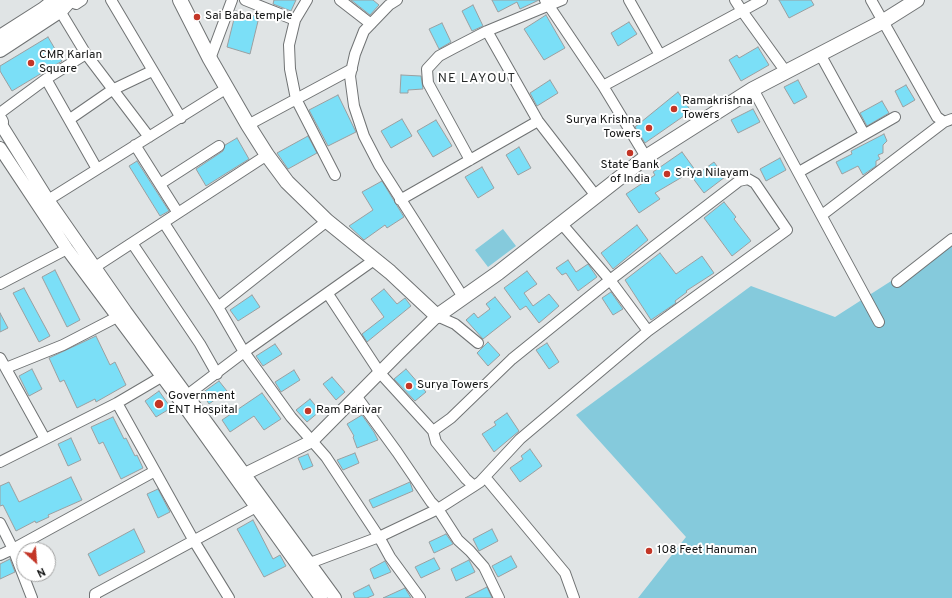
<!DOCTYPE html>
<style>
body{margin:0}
#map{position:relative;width:952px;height:598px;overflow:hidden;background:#e0e4e5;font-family:Overpass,sans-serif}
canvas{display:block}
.north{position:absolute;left:16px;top:542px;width:40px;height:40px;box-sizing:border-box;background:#fff;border:1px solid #a1a1a1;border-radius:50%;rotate:154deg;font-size:11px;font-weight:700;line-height:16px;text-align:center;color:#131414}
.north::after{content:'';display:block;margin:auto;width:14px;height:18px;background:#c33627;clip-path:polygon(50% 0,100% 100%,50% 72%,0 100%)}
</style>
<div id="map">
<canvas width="952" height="598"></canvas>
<div class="north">N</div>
</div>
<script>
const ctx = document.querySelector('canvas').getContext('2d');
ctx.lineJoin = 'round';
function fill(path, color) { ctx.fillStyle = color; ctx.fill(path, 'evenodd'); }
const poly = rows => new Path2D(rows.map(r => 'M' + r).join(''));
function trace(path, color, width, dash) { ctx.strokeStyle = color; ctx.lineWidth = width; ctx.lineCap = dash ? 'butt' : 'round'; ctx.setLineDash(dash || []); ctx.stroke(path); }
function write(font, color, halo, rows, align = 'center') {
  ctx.font = font + ' Overpass,sans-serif'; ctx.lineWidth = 4; ctx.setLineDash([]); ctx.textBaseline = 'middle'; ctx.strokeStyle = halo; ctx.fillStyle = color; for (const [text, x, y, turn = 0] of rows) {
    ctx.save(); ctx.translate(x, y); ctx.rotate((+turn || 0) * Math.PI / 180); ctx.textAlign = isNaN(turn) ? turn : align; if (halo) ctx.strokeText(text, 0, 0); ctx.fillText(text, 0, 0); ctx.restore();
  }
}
fill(poly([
 [503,229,516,246,488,267,475,250],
 [952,242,952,598,638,598,686,537,576,415,751,286,835,317]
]), '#85cadc');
const building = poly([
 [274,0,296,0,291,11,273,4,274,0],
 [351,0,373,0,379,5,370,15,351,0],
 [492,0,539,0,520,9,517,2,498,12,492,0],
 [779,0,811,0,814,5,789,18,779,0],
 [473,5,483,26,472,31,462,11,473,5],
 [236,11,259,17,250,54,227,47,236,11],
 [546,15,565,48,544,60,524,29,546,15],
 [629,22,637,34,618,46,611,33,629,22],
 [442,23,451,42,439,49,429,29,442,23],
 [48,37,62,61,12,91,0,71,0,66,48,37],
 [758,47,769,65,741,81,729,60,737,55,739,58,758,47],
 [401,75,421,76,423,89,408,90,408,93,400,93,401,75],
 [550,80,558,93,537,106,530,93,550,80],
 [798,80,807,97,794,104,784,87,798,80],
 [906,85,915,100,903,107,895,91,906,85],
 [678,92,691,111,645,143,635,127,678,92],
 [338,95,356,132,328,146,309,110,338,95],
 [882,101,889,113,867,126,860,113,882,101],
 [753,109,760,122,738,133,731,120,753,109],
 [402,119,412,136,391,148,381,131,402,119],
 [436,120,452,146,433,157,417,131,436,120],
 [884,134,887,141,883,145,883,153,878,155,880,159,876,161,876,166,863,175,858,166,842,174,836,162,852,154,851,151,884,134],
 [308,136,317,153,288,169,277,153,308,136],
 [237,138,249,159,206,186,196,169,223,151,225,145,237,138],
 [519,147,531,168,518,175,506,155,519,147],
 [682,152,698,174,714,162,725,177,704,193,689,173,655,193,660,199,639,213,626,194,655,175,653,172,682,152],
 [780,158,786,170,766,181,760,169,780,158],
 [137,161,169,211,160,216,129,166,137,161],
 [482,167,494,188,478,198,465,177,482,167],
 [382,181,404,217,387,228,385,225,364,240,349,226,373,210,362,192,382,181],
 [724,202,736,217,734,219,751,241,732,256,704,218,724,202],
 [637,225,648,240,613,269,601,253,637,225],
 [660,253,676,274,702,256,714,273,686,291,687,292,675,301,676,303,651,320,625,280,660,253],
 [568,260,576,272,588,264,597,277,578,291,566,273,562,275,556,268,568,260],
 [55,270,80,320,67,327,42,277,55,270],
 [527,271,537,284,524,293,533,306,549,294,559,306,539,323,526,306,520,310,504,288,527,271],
 [24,288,50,336,39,342,13,293,24,288],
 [384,289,397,304,405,298,411,306,367,342,362,334,384,317,371,299,384,289],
 [611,292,623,309,613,315,602,298,611,292],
 [252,295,260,307,238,321,230,310,252,295],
 [495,297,511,317,483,339,466,320,474,313,478,318,490,309,486,304,495,297],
 [0,313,8,328,0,332,0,313],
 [96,336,110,365,115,362,126,385,96,402,95,399,77,408,64,380,60,382,49,358,96,336],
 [488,342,500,355,488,366,477,353,488,342],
 [547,343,559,362,549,369,536,350,547,343],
 [275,344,282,354,263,366,256,356,275,344],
 [32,369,42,389,29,396,19,376,32,369],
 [406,369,426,392,415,401,394,379,406,369],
 [294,370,300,380,281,392,275,382,294,370],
 [332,377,345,392,336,400,323,384,332,377],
 [219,381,227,391,209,404,202,393,219,381],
 [159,391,171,408,156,417,145,401,159,391],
 [262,393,281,419,264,430,254,416,230,432,222,420,262,393],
 [310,399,320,411,307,422,296,410,310,399],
 [507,413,519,431,494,452,482,434,496,425,494,422,507,413],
 [362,415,374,432,378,440,357,448,353,437,354,436,347,424,362,415],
 [113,417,124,439,126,438,135,456,137,455,143,468,121,479,103,442,99,444,91,427,113,417],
 [71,438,81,460,68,466,58,444,71,438],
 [530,449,542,466,520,482,510,468,523,459,521,456,530,449],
 [355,453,359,463,343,470,337,460,355,453],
 [308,454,313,466,303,470,298,458,308,454],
 [71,477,82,500,48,515,49,517,36,523,35,521,16,531,3,505,0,506,0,486,9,482,19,502,71,477],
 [410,482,413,491,373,508,369,500,410,482],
 [158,489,170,512,158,518,147,494,158,489],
 [253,520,273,559,280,555,286,566,264,577,237,529,253,520],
 [134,529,145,552,99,576,88,554,134,529],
 [492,529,498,541,479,551,473,539,492,529],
 [446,534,453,544,434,553,429,542,446,534],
 [511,556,517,567,498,577,492,566,511,556],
 [434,558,440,569,421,578,415,567,434,558],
 [10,559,15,572,0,579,0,564,10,559],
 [469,560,475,572,456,581,451,569,469,560],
 [385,561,391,572,374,579,370,569,385,561],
 [369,585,374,595,367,598,355,598,353,593,369,585],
 [487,587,492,598,465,598,487,587],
 [405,588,411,598,383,598,405,588]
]);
fill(building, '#7bdff7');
trace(building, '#9b9fa0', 1);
const minor = poly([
 [111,0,181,118],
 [245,0,295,20],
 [307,0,295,20,289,45,290,69,296,99,335,175],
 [340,0,371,24],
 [397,0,389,5,364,31,355,54,350,76,354,106,364,136,379,165,463,297],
 [545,0,603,86,646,157],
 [629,0,660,55],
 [735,0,742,11,762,0],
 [871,0,937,117,944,122,952,119],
 [69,1,76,4,82,0],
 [57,6,86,54,149,137],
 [487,31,538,121,596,196],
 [820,54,864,134],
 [210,59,232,0],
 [46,79,97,169],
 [603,86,742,11,786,72],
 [753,89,879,322],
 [0,113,46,79,86,54],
 [70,119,112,90,152,71],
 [248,125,352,69],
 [135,145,178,213],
 [470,160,428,83,427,69,439,56,454,48,487,31,562,0],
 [799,172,895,117],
 [160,184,219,146],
 [48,200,227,88],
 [400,200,538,121],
 [822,215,944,122],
 [164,223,218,307,244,352,291,417,326,457,379,537,390,557,420,598],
 [561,223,610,280,648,331],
 [132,243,200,344,217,374],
 [89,271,267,155],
 [897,282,952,239],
 [0,284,67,249],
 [328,294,380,373,433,431],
 [218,307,327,221],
 [437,316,455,324,478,343],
 [0,358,45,439],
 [6,368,63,345,117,317],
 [357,397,397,452,431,502,438,509,458,540,470,551,484,567,499,598],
 [182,399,244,352,374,260],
 [117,403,194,541,229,598],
 [0,462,117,403,168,373],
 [485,477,565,573,574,598],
 [0,523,13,549,0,555],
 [310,563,379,537,438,509,474,486,480,482,520,439,648,331,787,230,755,183,748,179,739,181,610,280,512,359,451,418,433,431,436,442,466,479,474,486],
 [32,598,13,549,155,471],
 [95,598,95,594,256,507]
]);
const tertiary = poly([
 [0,123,48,200,126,312,335,598],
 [0,148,67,249,184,406,321,598],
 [245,474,312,441,399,353,437,316]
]);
const secondary = poly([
 [180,0,210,59,248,125,267,155,287,182,327,221,390,272,437,316,498,273,646,157,753,89,882,22,917,0],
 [0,37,44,9,55,0],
 [0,50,61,10,70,0],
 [0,120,1,122]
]);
trace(minor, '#707374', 12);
trace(tertiary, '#707374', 14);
trace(secondary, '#707374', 16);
trace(minor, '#fff', 10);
trace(tertiary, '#fff', 12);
trace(secondary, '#fff', 14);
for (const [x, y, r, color] of [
 [197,17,4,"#c33627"],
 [31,63,4,"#c33627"],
 [674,109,4,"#c33627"],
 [649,128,4,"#c33627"],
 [630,153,4,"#c33627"],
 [667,174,4,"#c33627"],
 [409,386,4,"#c33627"],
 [159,404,5,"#c33627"],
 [308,411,4,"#c33627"],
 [649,551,4,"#c33627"]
]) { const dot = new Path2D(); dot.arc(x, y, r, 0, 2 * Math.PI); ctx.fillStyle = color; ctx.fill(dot); trace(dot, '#fff', 1.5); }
write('12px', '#131414', '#fff', [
 ["Sai Baba temple",205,17],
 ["CMR Karlan",39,56],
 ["Square",39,70],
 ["Ramakrishna",682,102],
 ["Towers",682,116],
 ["Surya Krishna",641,121,"right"],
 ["Towers",641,135,"right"],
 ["State Bank",630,166,"center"],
 ["of India",630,180,"center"],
 ["Sriya Nilayam",675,174],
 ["Surya Towers",417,386],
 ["Government",168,397],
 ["ENT Hospital",168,411],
 ["Ram Parivar",316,411],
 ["108 Feet Hanuman",657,551]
], 'left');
ctx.letterSpacing = '1px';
write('13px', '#282b2b', '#fff', [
 ["NE LAYOUT",477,79]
]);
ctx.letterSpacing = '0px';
</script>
